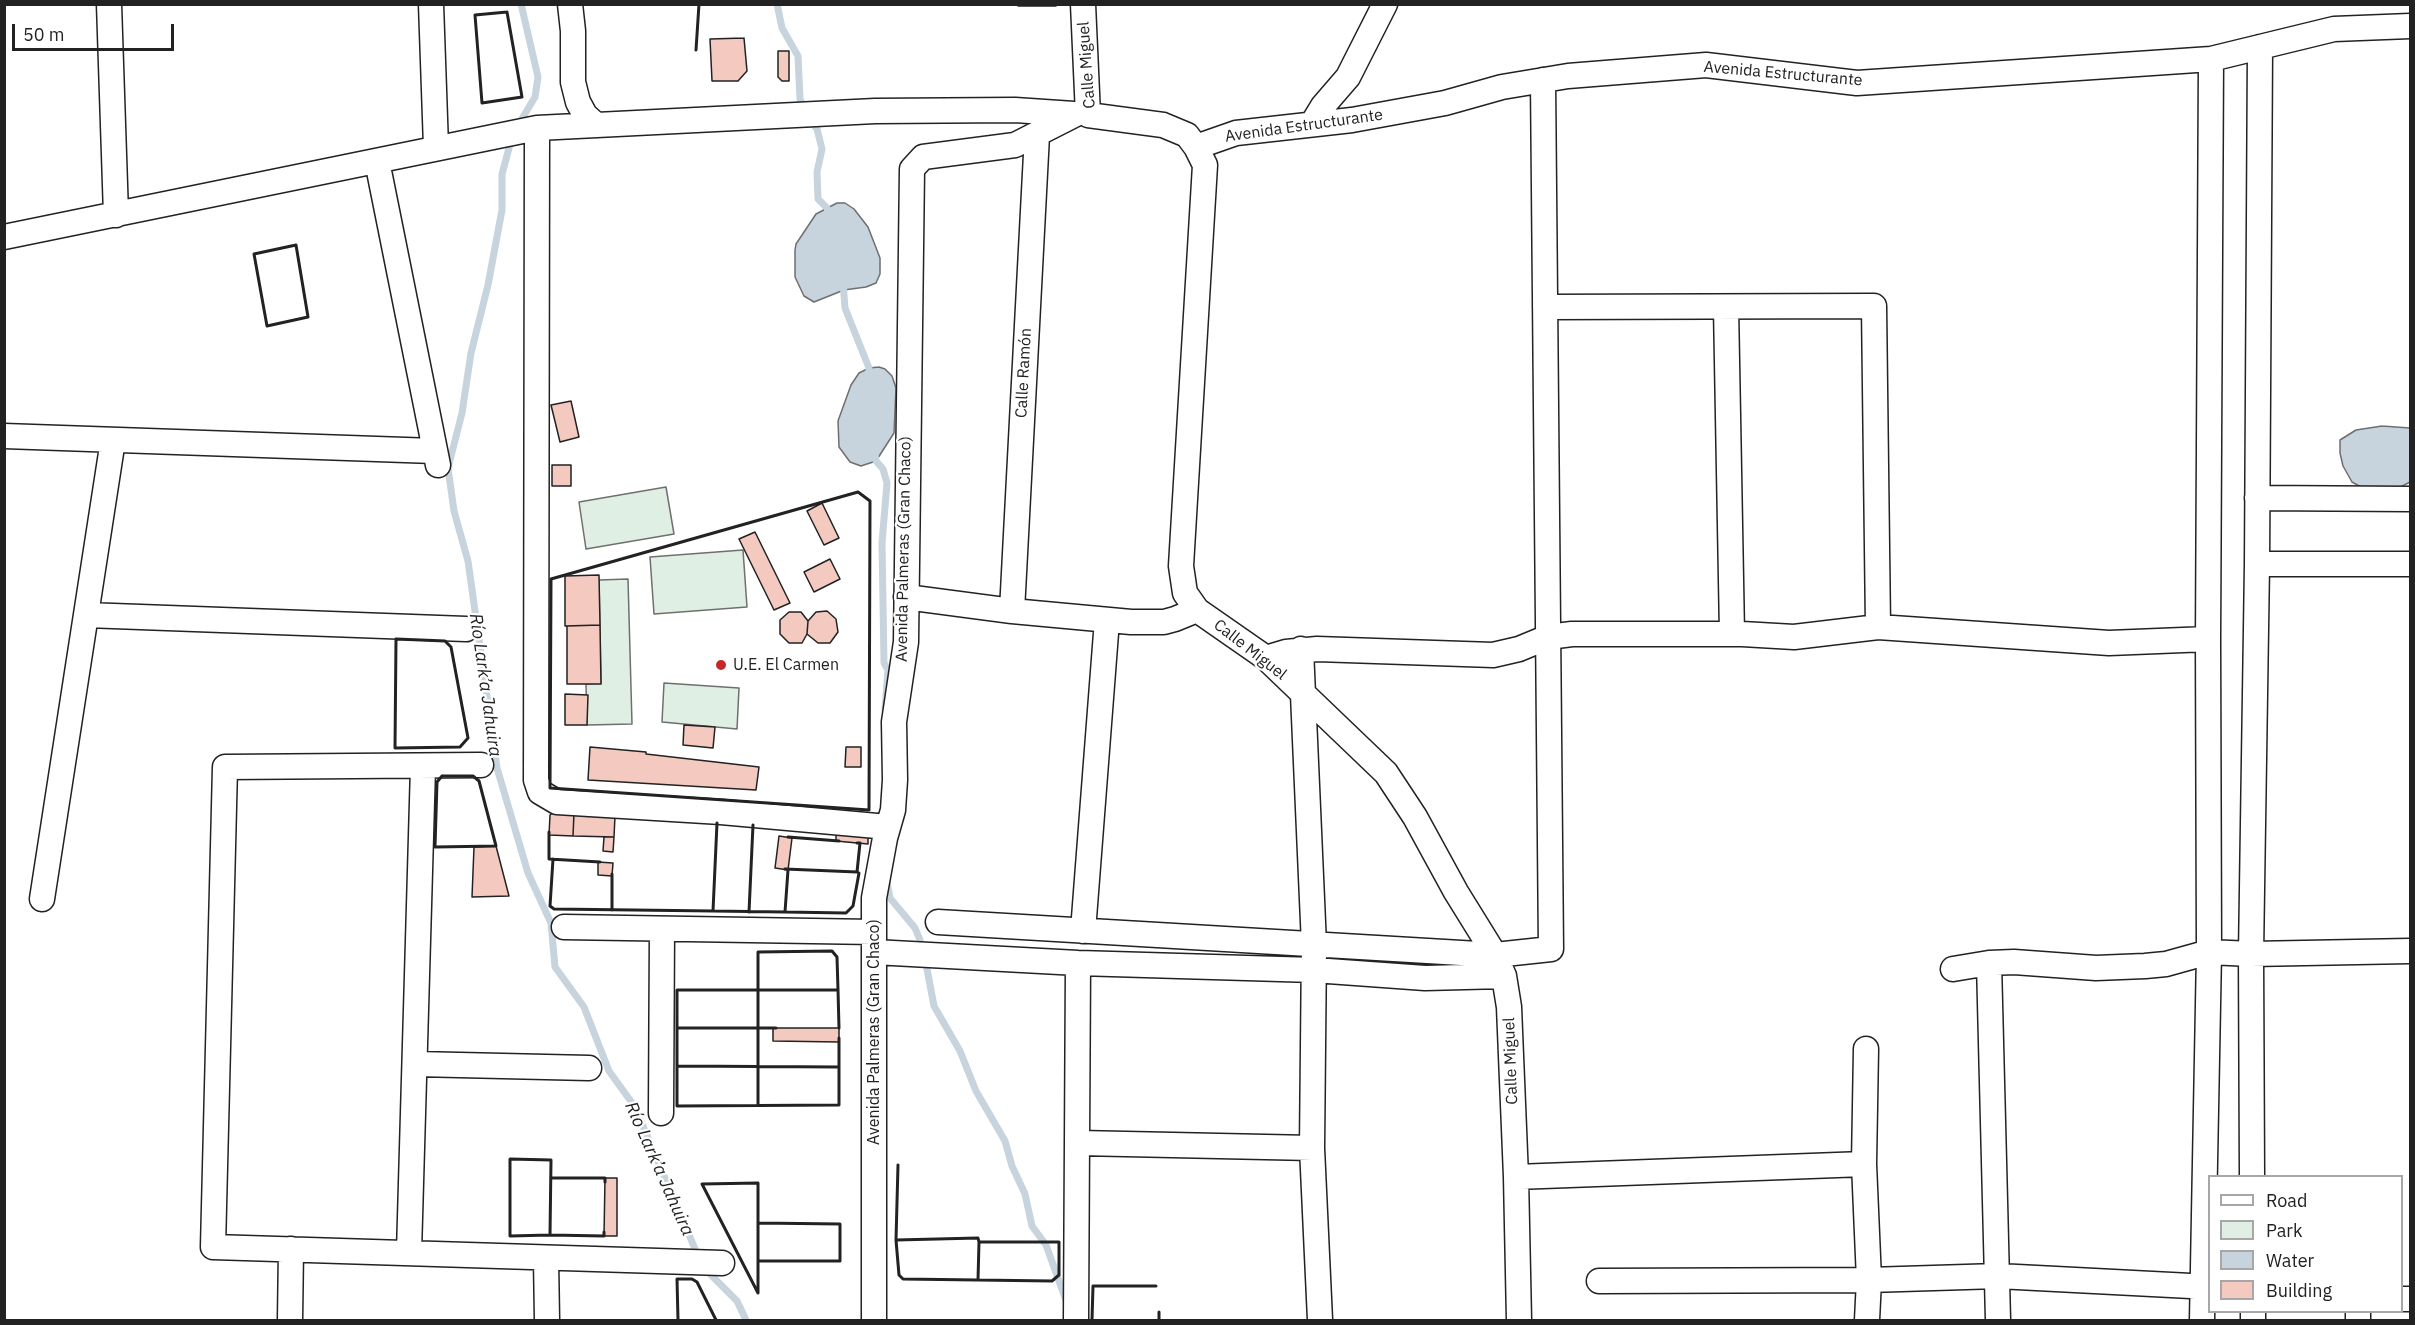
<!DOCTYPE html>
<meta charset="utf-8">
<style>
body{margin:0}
#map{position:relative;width:2415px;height:1325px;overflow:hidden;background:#fff;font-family:"IBM Plex Sans",sans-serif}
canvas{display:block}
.frame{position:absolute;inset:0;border:6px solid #222;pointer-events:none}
.legend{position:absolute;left:2208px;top:1175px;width:195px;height:138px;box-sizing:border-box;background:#fff;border:2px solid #a7a7a7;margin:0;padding:8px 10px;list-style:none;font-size:18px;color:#222}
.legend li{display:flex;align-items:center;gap:12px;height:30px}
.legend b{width:30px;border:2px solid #a7a7a7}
.scale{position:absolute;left:12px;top:24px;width:162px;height:27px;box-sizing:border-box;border:3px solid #222;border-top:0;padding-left:8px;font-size:18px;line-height:21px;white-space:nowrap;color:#222;-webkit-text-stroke:4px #fff;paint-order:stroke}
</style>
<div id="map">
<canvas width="2415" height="1325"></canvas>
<div class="frame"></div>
<ul class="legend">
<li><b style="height:8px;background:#fff"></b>Road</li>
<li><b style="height:16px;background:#e0efe3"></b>Park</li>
<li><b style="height:16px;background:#c7d3dd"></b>Water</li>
<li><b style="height:16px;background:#f3c9c0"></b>Building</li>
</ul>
<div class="scale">50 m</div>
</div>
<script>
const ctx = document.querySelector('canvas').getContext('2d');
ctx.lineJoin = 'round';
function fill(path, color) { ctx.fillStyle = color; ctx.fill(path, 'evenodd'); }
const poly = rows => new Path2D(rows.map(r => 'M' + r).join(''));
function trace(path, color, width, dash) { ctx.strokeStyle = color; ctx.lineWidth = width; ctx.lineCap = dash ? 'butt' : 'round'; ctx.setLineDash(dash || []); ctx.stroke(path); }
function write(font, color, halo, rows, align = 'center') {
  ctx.font = font + ' "IBM Plex Sans",sans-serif'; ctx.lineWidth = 4.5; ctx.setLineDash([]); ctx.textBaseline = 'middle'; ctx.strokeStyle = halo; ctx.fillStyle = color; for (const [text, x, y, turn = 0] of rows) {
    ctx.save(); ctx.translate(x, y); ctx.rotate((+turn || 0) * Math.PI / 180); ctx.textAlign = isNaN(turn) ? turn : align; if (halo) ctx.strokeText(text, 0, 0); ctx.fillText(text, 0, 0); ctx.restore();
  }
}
const green = poly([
 [666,487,674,534,586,549,579,502,666,487],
 [743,550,747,607,654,614,650,557,743,550],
 [628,579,632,724,587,725,586,684,601,683,599,580,628,579],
 [664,683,739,688,737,729,662,722,664,683]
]);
fill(green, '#e0efe3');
trace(green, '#6f6f6f', 1.5);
const water = poly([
 [837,203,845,203,854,209,868,227,880,258,880,274,876,283,866,287,844,290,814,302,804,296,795,277,795,250,796,244,816,214,837,203],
 [879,367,885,369,892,376,896,388,894,433,876,461,861,466,850,462,839,447,838,421,851,385,859,373,869,368,879,367],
 [2382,426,2410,428,2410,482,2393,491,2368,491,2352,482,2343,466,2340,453,2340,440,2356,430,2382,426]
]);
fill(water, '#c7d3dd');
trace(water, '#6f6f6f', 1.5);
trace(poly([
 [777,4,782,28,798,56,800,99,805,110],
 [810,120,817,129,822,149,817,172,818,199,827,208,829,215],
 [517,127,535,97,538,77,521,4],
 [512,137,502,174,502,210,488,285,471,353,462,413,448,468,454,511,468,561,497,768,528,873,551,923,555,967,584,1007,609,1071,635,1107,698,1256],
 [843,282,845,308,869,368,869,377],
 [875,455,876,461,883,469,887,483,882,543,884,663,888,670,885,709],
 [887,882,890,898,915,928,920,940],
 [927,969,934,1006,960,1051,976,1091,1005,1141,1012,1166,1025,1194,1032,1226,1046,1245,1067,1303],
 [705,1269,737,1301,746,1320]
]), '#c7d3dd', 7);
const building = poly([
 [1018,4,1056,4,1056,6,1018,6,1018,4],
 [744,38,747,71,738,81,712,81,710,39,744,38],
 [778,51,789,51,789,81,782,81,778,77,778,51],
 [571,401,579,437,560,442,551,405,571,401],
 [552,465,571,465,571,486,552,486,552,465],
 [822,503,839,538,824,545,807,511,822,503],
 [755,532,790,603,774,610,739,539,755,532],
 [830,559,840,579,814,592,804,572,830,559],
 [599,575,600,625,565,626,565,576,599,575],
 [827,611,836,619,838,632,830,643,818,643,807,634,808,621,816,612,827,611],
 [789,612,801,612,808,621,807,634,802,643,789,643,780,634,780,620,789,612],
 [600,625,601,684,567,684,567,626,600,625],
 [565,694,588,695,587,725,565,725,565,694],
 [684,725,715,727,713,748,683,745,684,725],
 [590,747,646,752,646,754,759,767,756,790,588,780,590,747],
 [846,747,861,747,861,767,845,767,846,747],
 [555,811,574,813,573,836,549,835,550,815,555,811],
 [574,813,615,816,614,837,573,836,574,813],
 [836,828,868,830,868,844,836,841,836,828],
 [779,836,792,838,788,870,775,868,779,836],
 [604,837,614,837,613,852,603,851,604,837],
 [496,846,509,896,472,897,474,847,496,846],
 [598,862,613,863,612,876,598,875,598,862],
 [773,1028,839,1028,839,1042,773,1041,773,1028],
 [605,1178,617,1178,617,1236,604,1236,605,1178]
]);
fill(building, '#f3c9c0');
trace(building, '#222', 1.5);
const minor = poly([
 [109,4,116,215],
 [431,4,436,147],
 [570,4,573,31,573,82,578,102,585,115,595,124],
 [1083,4,1088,115,1163,125,1187,135,1196,147,1205,165,1181,566,1185,593,1197,610,1266,658,1386,773,1415,817,1456,892,1495,955,1504,976,1509,1007,1516,1177,1519,1320],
 [1312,124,1323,106,1348,77,1385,4],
 [537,128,536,780,540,792,557,802,721,812,888,827],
 [1196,147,1236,133,1352,120,1445,103,1502,87,1568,76,1706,65,1857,83,2211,59,2334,29,2410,26],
 [377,161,438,465],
 [4,237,537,128,875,111,1015,110,1074,114],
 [1545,307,1874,306,1878,627],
 [1726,307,1732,634],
 [4,436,434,451],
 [2257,498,2410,499],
 [2257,564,2410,564],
 [906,597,1012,611,1131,622,1164,622,1175,619,1197,610],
 [1012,611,1037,135],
 [86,615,466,629],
 [1301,649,1314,945,1312,1148,1320,1320],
 [1266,658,1286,652,1317,649,1493,655,1519,649,1548,637,1572,634,1742,634,1794,637,1878,627,2109,643,2208,639],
 [481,765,225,767,213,1247,722,1263],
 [42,899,113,440],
 [938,922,1495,955,1551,949,1543,80],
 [564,927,874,932],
 [1083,931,1107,620],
 [874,952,1078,963,1314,970,1425,978,1504,976],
 [1989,963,1998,1320],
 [1953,969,1989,963,2014,962,2096,968,2145,966,2166,964,2209,952,2251,954,2410,951],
 [1866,1049,1864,1164,1869,1280,1867,1320],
 [416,1064,589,1068],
 [661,1113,662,929],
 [1079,1143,1312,1148],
 [2252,1176,2251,954,2257,564,2260,47],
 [1516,1177,1864,1164],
 [409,1252,423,767],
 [546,1259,547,1320],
 [1599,1281,1869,1280,1998,1276,2210,1287],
 [2402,1299,2410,1299],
 [2253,1312,2253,1320],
 [2358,1312,2358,1320],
 [290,1320,291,1249],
 [874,1320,874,898,885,838,893,810,895,780,894,722,906,642,912,169,923,157,1015,145,1076,114],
 [1076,1320,1078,963],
 [2202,1320,2209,952,2208,639,2211,59]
]);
trace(minor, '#222', 27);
trace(minor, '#fff', 24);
trace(poly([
 [507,12,522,97,482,103,475,15,507,12],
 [696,50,699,4],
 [296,245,308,317,267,326,254,254,296,245],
 [858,492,870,501,869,810,550,788,551,579,858,492],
 [396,639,445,641,451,647,468,738,460,747,395,748,396,639],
 [442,776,473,776,479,781,496,846,435,847,437,782,442,776],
 [717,823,713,911,785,912],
 [549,832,549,859,600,862],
 [788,837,839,841],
 [553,859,550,906,554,909,713,911],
 [785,869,857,872,860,843,857,843],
 [788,870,785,912,846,913,853,906,859,873,857,872],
 [612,910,612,874],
 [749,912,753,825],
 [677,1028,776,1028],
 [839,1038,839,1067],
 [677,1066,839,1067,839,1105,677,1106,677,990,838,990,839,1028],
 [758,1105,758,952,832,951,837,957,838,990],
 [898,1165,896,1240,978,1238,979,1242],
 [551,1178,605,1178,605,1182],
 [758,1223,840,1224,840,1261,758,1261,758,1293,702,1184,758,1183,758,1261],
 [550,1235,510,1236,510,1159,551,1160,550,1235,604,1236,604,1232],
 [896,1240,899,1275,903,1279,1052,1281,1059,1275,1059,1242,979,1242,978,1280],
 [678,1320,677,1279,692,1279,697,1282,716,1320],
 [1092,1320,1093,1286,1156,1286],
 [1159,1320,1159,1312]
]), '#222', 3);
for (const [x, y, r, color] of [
 [721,665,6,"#c62828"]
]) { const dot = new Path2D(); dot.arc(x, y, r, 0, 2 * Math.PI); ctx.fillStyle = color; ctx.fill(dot); trace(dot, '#fff', 2); }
write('16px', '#222', '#fff', [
 ["Calle Miguel",1087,65,-94],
 ["Avenida Estructurante",1783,74,5],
 ["Avenida Estructurante",1304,126,-8],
 ["Calle Ramón",1024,373,-87],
 ["Avenida Palmeras (Gran Chaco)",904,549,-89],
 ["Calle Miguel",1250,650,38],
 ["Avenida Palmeras (Gran Chaco)",874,1032,-90],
 ["Calle Miguel",1511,1061,-92]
]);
write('16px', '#222', '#fff', [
 ["U.E. El Carmen",733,665]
], 'left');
write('italic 18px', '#222', '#fff', [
 ["Río Lark’a Jahuira",485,685,82],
 ["Río Lark’a Jahuira",659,1169,66]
]);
</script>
